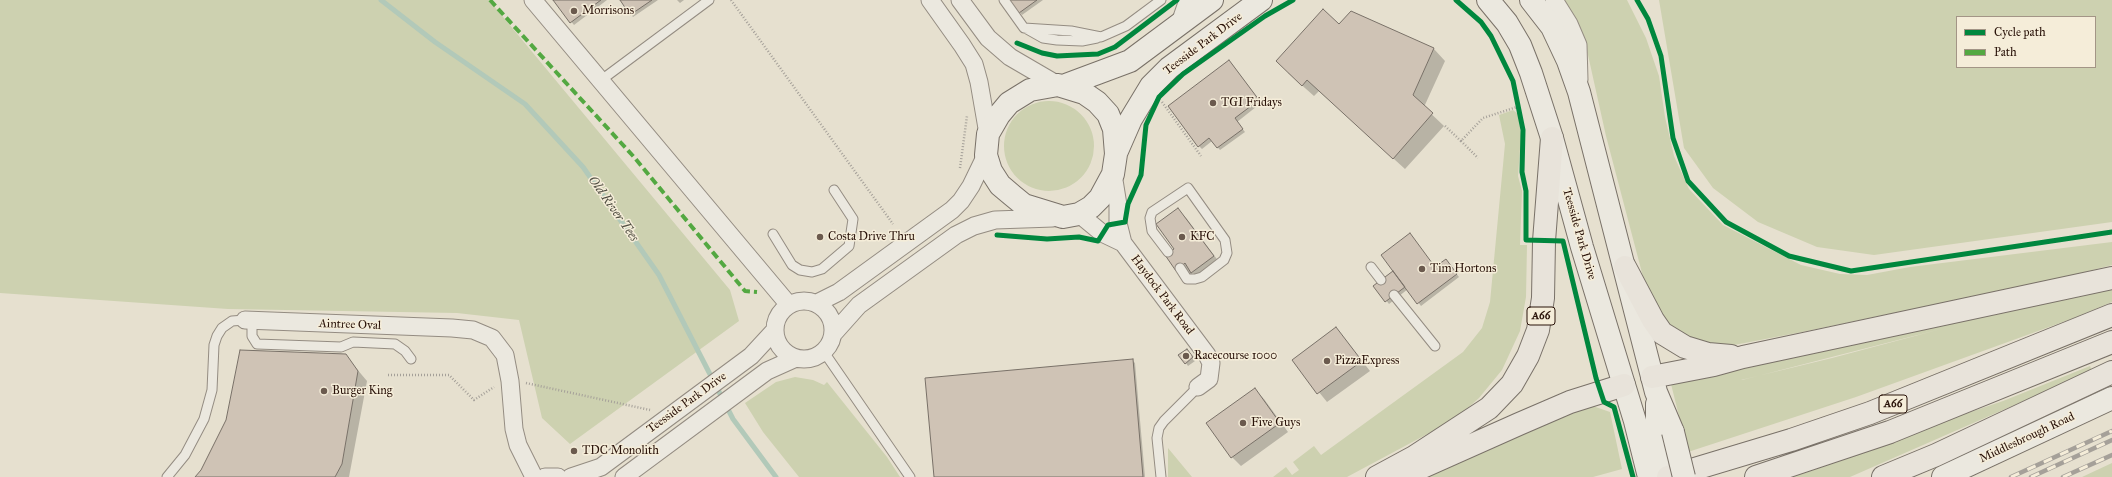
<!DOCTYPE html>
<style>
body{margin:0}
#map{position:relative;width:2112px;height:477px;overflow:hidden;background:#e6e0cf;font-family:"IM FELL Great Primer",serif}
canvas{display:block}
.legend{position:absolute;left:1956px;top:16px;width:140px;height:52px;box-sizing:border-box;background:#f5edd9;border:1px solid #a39586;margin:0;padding:5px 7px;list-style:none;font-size:12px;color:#291209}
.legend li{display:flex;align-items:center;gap:8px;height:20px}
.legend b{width:20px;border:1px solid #a39586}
</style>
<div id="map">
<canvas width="2112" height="477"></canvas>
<ul class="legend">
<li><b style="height:5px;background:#00873e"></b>Cycle path</li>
<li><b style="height:5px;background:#53a841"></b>Path</li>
</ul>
</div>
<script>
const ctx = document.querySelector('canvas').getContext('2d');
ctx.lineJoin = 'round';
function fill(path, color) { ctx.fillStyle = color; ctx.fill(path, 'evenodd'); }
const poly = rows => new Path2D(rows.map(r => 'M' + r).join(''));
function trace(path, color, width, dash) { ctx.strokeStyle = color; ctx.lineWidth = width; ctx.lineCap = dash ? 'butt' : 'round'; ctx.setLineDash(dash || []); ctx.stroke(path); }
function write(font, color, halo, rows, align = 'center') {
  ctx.font = font + ' "IM FELL Great Primer",serif'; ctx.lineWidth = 3; ctx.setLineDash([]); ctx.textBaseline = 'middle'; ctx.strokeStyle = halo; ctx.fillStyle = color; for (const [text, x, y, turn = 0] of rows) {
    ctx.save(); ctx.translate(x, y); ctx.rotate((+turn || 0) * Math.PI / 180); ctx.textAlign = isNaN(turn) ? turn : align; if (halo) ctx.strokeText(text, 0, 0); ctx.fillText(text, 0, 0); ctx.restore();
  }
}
fill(poly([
 [0,0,489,0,730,290,739,321,570,444,542,418,519,320,457,313,228,309,0,293],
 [1565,0,1627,0,1646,38,1659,76,1665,117,1674,156,1689,189,1723,225,1801,265,1840,274,1867,275,1910,267,2112,242,2112,265,2057,279,1802,332,1729,346,1708,347,1665,325,1647,292,1606,136,1588,55],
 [1659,0,2112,0,2112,222,1874,255,1817,247,1758,222,1713,188,1684,148],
 [1957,17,2095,17,2095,67,1957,67],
 '1004 146a45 45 0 1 1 90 0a45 45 0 1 1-90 0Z',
 [1513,110,1518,114,1521,135,1518,176,1522,191,1520,245,1527,245,1526,297,1520,331,1502,370,1479,398,1460,415,1433,431,1347,477,1273,477,1286,467,1292,475,1299,470,1293,462,1314,446,1321,455,1463,352,1482,328,1490,302,1505,144,1499,115],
 [2112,288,2112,302,2074,318,1856,397,1688,452,1670,380,2013,311],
 [1941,329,1832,358,1741,380,1742,380],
 [2090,366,2092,371,1850,477,1779,477,2003,401],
 [795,377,813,380,824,385,827,382,887,457,900,477,799,477,763,432,745,403,776,382],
 [1587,404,1610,412,1622,469,1593,477,1419,477],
 [1168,448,1192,477,1168,477],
 [2112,463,2112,477,2082,477]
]), '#cdd1b0');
fill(poly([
 [554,0,607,0,574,25],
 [621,0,658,0,633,17],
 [677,0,684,0,680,3],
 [1010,0,1043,0,1022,15],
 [1351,12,1434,49,1445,61,1424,107,1444,126,1405,169,1319,91,1314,96,1288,73],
 [1232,64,1261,103,1237,122,1245,132,1220,150,1212,141,1202,149,1199,146],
 [1178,210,1187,219,1222,266,1201,281,1193,273,1185,279,1175,249],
 [1449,264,1459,277,1421,306,1408,289,1389,304,1375,286],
 [1336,328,1370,371,1327,402,1293,360],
 [1189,353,1195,361,1188,366,1186,363],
 [345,355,367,381,349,477,196,477],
 [1132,360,1135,363,1145,477,935,477],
 [1255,390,1264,399,1288,432,1241,466,1232,457,1208,424]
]), '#0003');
trace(poly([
 [381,0,435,42,525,104,583,167,659,275,733,419,776,477]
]), '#b2c9b9', 5);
const building = poly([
 [553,0,601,0,570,23,553,0],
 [620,0,652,0,630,15,620,0],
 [1009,0,1037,0,1019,13,1009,0],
 [1323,9,1339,24,1351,11,1434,48,1413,95,1433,113,1393,159,1307,80,1302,86,1276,61,1323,9],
 [1229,60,1259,100,1235,118,1243,129,1217,148,1209,138,1198,147,1168,106,1229,60],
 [1178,208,1214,256,1191,273,1185,263,1176,271,1165,255,1174,249,1156,224,1178,208],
 [1410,233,1435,267,1446,259,1457,274,1417,304,1381,255,1410,233],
 [1393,271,1405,287,1385,302,1373,286,1393,271],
 [1336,327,1362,361,1317,394,1292,360,1336,327],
 [1187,349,1193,357,1185,364,1178,355,1187,349],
 [240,350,346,354,358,371,342,464,335,477,195,477,201,470,226,420,240,350],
 [1133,359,1143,477,934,477,925,378,1133,359],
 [1255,388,1280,423,1231,458,1206,423,1255,388]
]);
fill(building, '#cfc3b5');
trace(building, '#797168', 1);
const lane = poly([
 [1004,0,1024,28,1071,31,1101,37,1126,26,1161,0],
 [1027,29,1043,38,1057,40,1082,41,1097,38],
 [600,81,709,0],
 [773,234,792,265,800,270,812,272,822,269,849,246,853,219,834,190],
 [1168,252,1152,231,1150,218,1152,212,1188,188,1225,240,1227,253,1224,260,1202,277,1195,279,1187,279,1180,268],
 [1371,267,1381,280],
 [1394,295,1435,346],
 [252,321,252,336,257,344,341,347,353,342,395,344,405,351,411,359],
 [824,352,910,477],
 [167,477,185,455,204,419,212,390,214,345,217,336,222,328,232,321,245,320],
 [1161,477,1157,438,1159,428,1164,421,1198,387]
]);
const street = poly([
 [533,0,789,305],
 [930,0,962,45,974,64,979,82,988,134],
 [960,0,988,38,1010,57,1058,85],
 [1554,0,1569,24,1578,45,1579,80],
 [1180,23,1188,0],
 [1113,174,1118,205,1118,223,1123,243,1207,355,1211,363,1209,379,1198,387],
 [1079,214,1102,233,1123,243],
 '775 330a29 29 0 1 1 58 0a29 29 0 1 1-58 0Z',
 [817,303,839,292,952,210,961,201,971,186,986,155],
 [245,320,452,328,473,330,492,338,505,355,510,381,514,429,518,445,534,477],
 [834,333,859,305,956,235,974,226,995,220,1053,218],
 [545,477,558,477],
 [571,477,601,467,751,356,775,330],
 [624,477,767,371,796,358]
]);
const secondary = poly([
 [1488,0,1507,23,1520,45,1531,73,1552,138,1582,247,1635,421,1649,477],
 [1531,0,1552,27,1568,61,1579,92,1656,392,1673,432],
 [1058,85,1084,93,1097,102,1108,114,1114,129,1116,154,1113,174,1100,198,1091,207,1079,214,1063,217,1024,205,1013,196,1000,185,991,171,986,155,988,134,999,115,1009,103,1030,90,1058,85],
 [1063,86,1130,61,1212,0],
 [1117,151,1131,119,1151,86,1169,68,1261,0],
 [1657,404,1657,436,1667,477],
 [1943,477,2112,398]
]);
const highway = poly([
 [1625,267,1653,320,1662,333,1685,347,1708,354,1731,356],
 [1652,377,1714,365,1743,357,2112,278],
 [1409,473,1519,424,1570,402,1624,385],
 [1377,477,1414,457,1489,408,1512,384,1528,356,1538,330,1543,298,1544,241,1552,138],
 [1668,477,1791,440,1870,413,2112,315],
 [1756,477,1890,432,2112,342],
 [1883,477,1936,455,2112,372]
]);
trace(lane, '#948c82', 11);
trace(street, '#948c82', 19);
trace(secondary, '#797168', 24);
trace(highway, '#797168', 24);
trace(poly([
 [731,0,893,224],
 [1456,0,1475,16],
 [1278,9,1293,0],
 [1493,39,1505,63],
 [1517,98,1523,130,1522,172,1526,191,1526,214],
 [1162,102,1201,156],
 [1445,126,1461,141,1483,118,1520,106],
 [1461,141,1478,158],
 [960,168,967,116],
 [1133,193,1141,175,1145,138],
 [1027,237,1047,239,1081,237],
 [1582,318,1596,375],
 [388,375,449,375,474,400,494,387],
 [526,383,650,410]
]), '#a5a099', 2.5, [1, 2]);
trace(lane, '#ebe8df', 9);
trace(street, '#ebe8df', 17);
trace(secondary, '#ebe8df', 22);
trace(highway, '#e8e3da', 22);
const rail = poly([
 [2011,477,2112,431],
 [2031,477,2112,440],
 [2063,477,2112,455]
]);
trace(rail, '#a5a099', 4.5);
trace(rail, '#f5edd9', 3, [9]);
const secondaryBridge = poly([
 [1673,432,1684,477]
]);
trace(secondaryBridge, '#797168', 24, []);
trace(secondaryBridge, '#ebe8df', 22);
trace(poly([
 [490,0,634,157,745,291,757,292]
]), '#53a841', 4, [8, 4]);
trace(poly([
 [1456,0,1481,22,1491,36,1513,81,1523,130,1522,172,1526,191,1526,240,1563,241,1596,378,1604,402,1614,407,1633,477],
 [1637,0,1648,19,1661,56,1673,138,1688,181,1726,222,1789,256,1851,271,2112,232],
 [1017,43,1042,53,1057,56,1098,54,1115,47,1177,0],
 [997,235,1047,239,1079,237,1098,241,1108,225,1125,222,1128,204,1141,175,1146,125,1159,97,1183,74,1265,16,1293,0]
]), '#00873e', 5);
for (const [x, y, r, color] of [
 [574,11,4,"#6b5a4e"],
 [1213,103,4,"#6b5a4e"],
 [820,237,4,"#6b5a4e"],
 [1182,237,4,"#6b5a4e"],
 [1422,269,4,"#6b5a4e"],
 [1186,356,4,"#6b5a4e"],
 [1327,361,4,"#6b5a4e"],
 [324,391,4,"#6b5a4e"],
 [1243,423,4,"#6b5a4e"],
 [574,451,4,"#6b5a4e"]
]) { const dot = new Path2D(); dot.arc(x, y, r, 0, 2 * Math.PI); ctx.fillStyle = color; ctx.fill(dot); trace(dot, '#f5edd9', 1.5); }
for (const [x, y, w] of [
 [1541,316,28],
 [1893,404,28]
]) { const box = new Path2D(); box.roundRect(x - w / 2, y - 9, w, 18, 3); ctx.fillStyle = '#f5edd9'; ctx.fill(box); trace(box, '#291209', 1); }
write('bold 11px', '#291209', null, [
 ["A66",1541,316],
 ["A66",1893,404]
]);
write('12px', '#291209', '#f5edd9', [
 ["Morrisons",582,11],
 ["TGI Fridays",1221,103],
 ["Costa Drive Thru",828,237],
 ["KFC",1190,237],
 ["Tim Hortons",1430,269],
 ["Racecourse 1000",1194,356],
 ["PizzaExpress",1335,361],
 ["Burger King",332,391],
 ["Five Guys",1251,423],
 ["TDC Monolith",582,451]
], 'left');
write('12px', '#291209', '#f5edd9', [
 ["Teesside Park Drive",1203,44,-37],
 ["Teesside Park Drive",1579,234,74],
 ["Haydock Park Road",1162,295,53],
 ["Aintree Oval",350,325,2],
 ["Teesside Park Drive",687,403,-36],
 ["Middlesbrough Road",2027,438,-25]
]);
write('italic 13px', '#514f43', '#f5edd9', [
 ["Old River Tees",613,209,55]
]);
</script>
